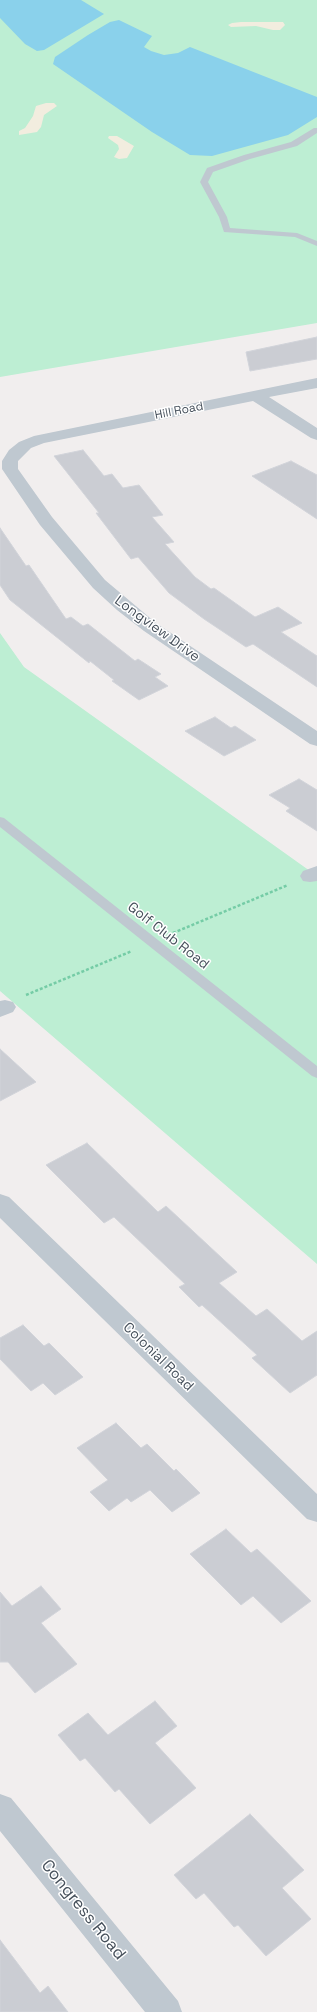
<!DOCTYPE html>
<style>
body{margin:0}
canvas{display:block;background:#f1eeee}
</style>
<canvas width="317" height="2012"></canvas>
<script>
const ctx = document.querySelector('canvas').getContext('2d');
ctx.lineJoin = 'round';
function fill(path, color) { ctx.fillStyle = color; ctx.fill(path, 'evenodd'); }
const poly = rows => new Path2D(rows.map(r => 'M' + r).join(''));
function trace(path, color, width, dash) { ctx.strokeStyle = color; ctx.lineWidth = width; ctx.lineCap = dash ? 'butt' : 'round'; ctx.setLineDash(dash || []); ctx.stroke(path); }
function write(font, color, halo, rows, align = 'center') {
  ctx.font = font + ' "Space Grotesk",sans-serif'; ctx.lineWidth = 3; ctx.setLineDash([]); ctx.textBaseline = 'middle'; ctx.strokeStyle = halo; ctx.fillStyle = color; for (const [text, x, y, turn = 0] of rows) {
    ctx.save(); ctx.translate(x, y); ctx.rotate((+turn || 0) * Math.PI / 180); ctx.textAlign = isNaN(turn) ? turn : align; if (halo) ctx.strokeText(text, 0, 0); ctx.fillText(text, 0, 0); ctx.restore();
  }
}
fill(poly([
 [0,0,317,0,317,323,0,377],
 [0,633,24,667,317,876,317,1264,0,991]
]), '#bdeed3');
fill(poly([
 [241,22,283,22,285,25,280,30,273,30,256,26,231,27,228,25,232,23],
 [46,103,54,103,57,106,44,115,41,127,37,132,19,135,19,131,25,128,33,116,36,106],
 [109,136,117,136,134,146,127,158,119,159,114,157,119,149,118,145,108,138]
]), '#f2eddf');
fill(poly([
 [0,0,81,0,104,14,44,50,37,51,25,44,0,18],
 [119,20,152,36,144,47,151,51,164,55,178,53,190,47,317,97,317,117,288,135,212,156,190,155,152,132,53,64,55,57,88,35,110,22]
]), '#8ad1eb');
const building = poly([
 [317,337,317,359,250,371,246,352,317,337],
 [83,450,104,476,112,474,123,488,139,485,163,515,152,517,174,542,165,544,195,577,211,589,214,588,255,617,278,607,302,623,281,632,317,656,317,687,253,644,246,647,204,619,169,593,138,557,131,559,96,513,99,513,54,456,83,450],
 [291,461,317,475,317,519,252,476,291,461],
 [0,528,26,566,29,565,66,619,71,617,83,626,88,624,135,661,138,659,161,674,155,677,168,686,139,700,112,681,114,680,90,661,89,663,10,600,0,585,0,528],
 [215,717,231,728,235,726,256,740,224,756,185,731,215,717],
 [299,779,317,790,317,831,286,811,290,808,269,795,299,779],
 [0,1049,36,1082,0,1101,0,1049],
 [87,1143,158,1212,166,1206,237,1272,219,1283,256,1316,267,1309,302,1341,317,1331,317,1375,290,1393,252,1358,257,1355,202,1305,199,1307,179,1287,185,1284,114,1217,104,1223,46,1165,87,1143],
 [23,1325,44,1346,49,1343,83,1377,55,1395,43,1383,31,1391,0,1359,0,1338,23,1325],
 [116,1423,141,1448,147,1444,174,1471,176,1469,200,1493,172,1512,150,1490,131,1502,127,1498,109,1511,90,1492,108,1480,77,1448,116,1423],
 [226,1529,251,1553,257,1549,311,1601,281,1623,253,1596,241,1605,190,1554,226,1529],
 [41,1586,61,1609,41,1623,77,1664,35,1693,8,1662,0,1662,0,1592,12,1606,41,1586],
 [155,1701,177,1726,155,1743,196,1788,150,1824,119,1789,115,1792,85,1758,80,1761,58,1735,88,1713,108,1735,155,1701],
 [250,1814,304,1870,282,1888,311,1919,266,1956,238,1925,234,1927,204,1893,196,1899,174,1875,250,1814],
 [0,1940,40,1993,48,1986,68,2012,0,2012,0,1940]
]);
fill(building, '#cbcdd3');
trace(building, '#d2d4da', 1);
trace(poly([
 [173,933,288,885],
 [26,995,132,951]
]), '#75cca6', 2.5, [3, 2]);
fill(poly([
 [314,128,317,128,317,133,297,146,250,159,213,172,208,182,227,217,230,228,297,233,317,241,317,246,295,237,224,232,219,217,200,182,207,168,244,155,291,142,314,128],
 [0,817,4,818,317,1066,317,1078,312,1076,0,827,0,817]
]), '#bfc8d0');
fill(poly([
 [317,378,317,388,269,397,317,428,317,440,311,438,253,401,44,443,31,448,18,461,18,469,52,517,105,580,156,623,317,731,317,746,310,744,144,631,117,610,93,588,40,525,2,469,2,461,9,450,19,442,34,436,317,378],
 [317,866,317,881,310,882,303,881,300,876,303,871,317,866],
 [5,1000,13,1002,16,1007,13,1012,0,1017,0,1001,5,1000],
 [0,1194,9,1197,317,1494,317,1522,307,1519,0,1218,0,1194],
 [0,1794,11,1798,178,2001,182,2012,145,2012,0,1831,0,1794]
]), '#bfc8d0');
write('12px', '#46505b', '#fff', [
 ["Hill Road",179,411,-11]
]);
write('14px', '#46505b', '#fff', [
 ["Longview Drive",157,629,36],
 ["Golf Club Road",168,936,38],
 ["Colonial Road",158,1357,44]
]);
write('17px', '#46505b', '#fff', [
 ["Congress Road",83,1910,51]
]);
</script>
